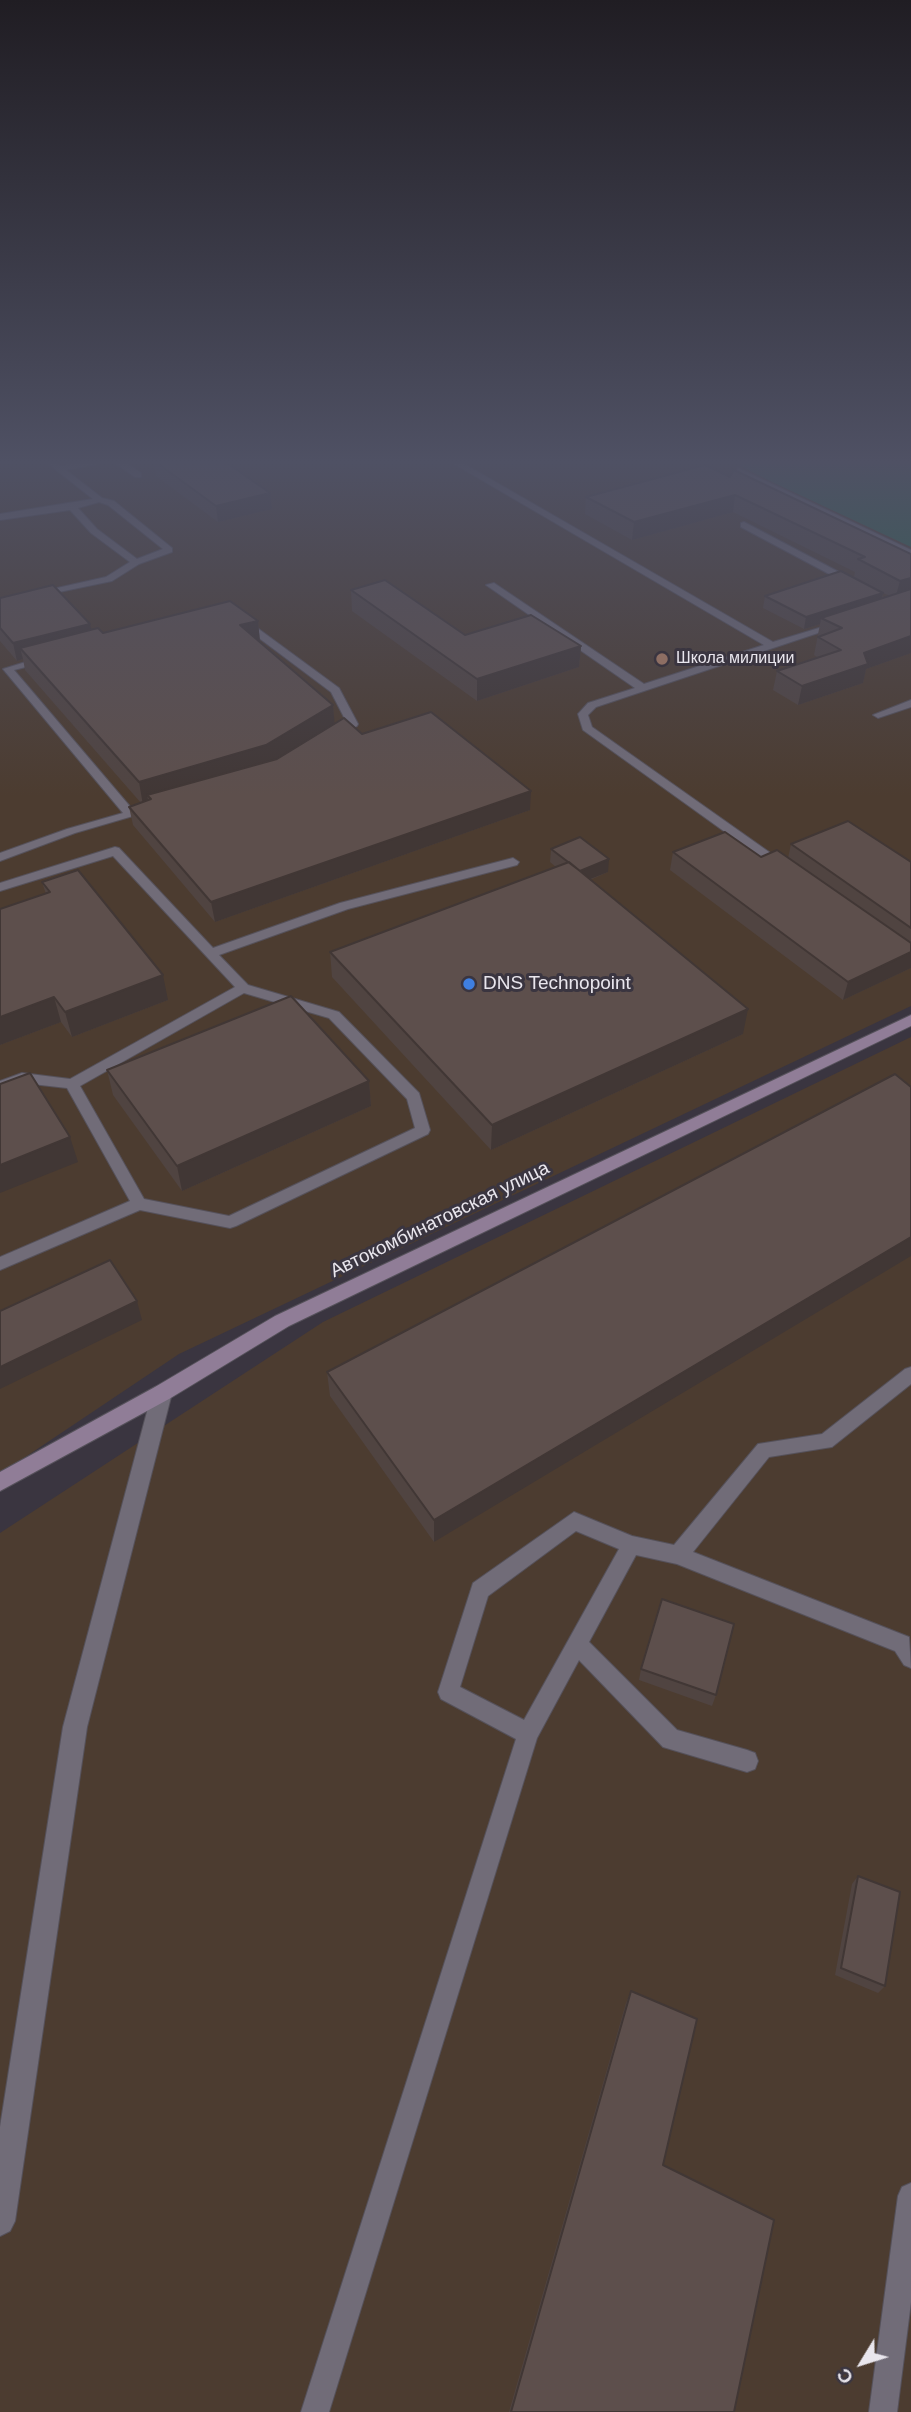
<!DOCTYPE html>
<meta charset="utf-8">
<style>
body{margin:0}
#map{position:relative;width:911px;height:2412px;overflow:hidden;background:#3a3540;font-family:Helvetica,sans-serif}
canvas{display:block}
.north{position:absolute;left:827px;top:2328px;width:70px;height:70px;-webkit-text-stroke:5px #3a3540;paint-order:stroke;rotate:232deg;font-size:19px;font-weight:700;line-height:28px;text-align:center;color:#e9e6ed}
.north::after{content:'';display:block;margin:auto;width:24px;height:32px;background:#e9e6ed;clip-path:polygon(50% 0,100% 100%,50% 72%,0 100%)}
</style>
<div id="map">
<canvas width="911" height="2412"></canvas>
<div class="north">С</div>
</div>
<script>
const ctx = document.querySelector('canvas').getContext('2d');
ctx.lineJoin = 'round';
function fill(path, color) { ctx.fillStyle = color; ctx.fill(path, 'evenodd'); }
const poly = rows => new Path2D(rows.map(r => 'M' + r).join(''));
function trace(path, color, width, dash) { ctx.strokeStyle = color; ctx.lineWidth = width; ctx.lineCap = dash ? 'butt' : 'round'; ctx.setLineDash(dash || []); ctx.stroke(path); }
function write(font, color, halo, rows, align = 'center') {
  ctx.font = font + ' Helvetica,sans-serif'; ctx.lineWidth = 6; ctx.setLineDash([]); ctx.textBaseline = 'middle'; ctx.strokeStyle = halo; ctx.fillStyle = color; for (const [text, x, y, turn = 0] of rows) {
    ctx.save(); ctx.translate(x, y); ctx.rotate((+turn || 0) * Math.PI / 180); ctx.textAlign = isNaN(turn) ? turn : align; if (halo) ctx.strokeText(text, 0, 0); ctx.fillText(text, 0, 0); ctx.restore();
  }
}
fill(poly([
 [0,458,911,458,911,1006,179,1354,0,1474],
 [911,1037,911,2412,0,2412,0,1533,323,1322]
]), '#4c3c30');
fill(poly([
 [911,458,911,547,770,481,742,467,735,459]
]), '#25664d');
const lane = poly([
 [18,458,17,460,0,464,0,460,18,458],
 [41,458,50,458,61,466,102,458,119,458,141,473,141,477,135,477,112,461,66,470,102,498,114,501,172,548,172,552,139,564,112,581,35,597,35,593,106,577,130,562,91,533,70,510,0,520,0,514,93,499,41,458],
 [99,502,108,505,163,549,137,559,97,529,78,508,99,502],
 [444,458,454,458,773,642,842,621,842,625,596,707,588,715,592,727,786,864,786,870,778,870,583,730,578,714,588,703,635,688,486,585,494,583,644,684,764,645,444,458],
 [738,468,911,550,911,556,735,472,738,468],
 [744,522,854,580,856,582,848,584,741,527,741,523,744,522],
 [239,619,245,619,339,688,358,724,357,726,337,738,329,738,329,734,347,723,331,692,239,623,239,619],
 [45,656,49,657,49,661,14,670,133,810,151,806,157,809,75,833,0,861,0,853,67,829,123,813,3,669,45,656],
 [911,700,911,707,878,718,873,715,911,700],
 [115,847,119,848,213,948,340,903,513,858,519,862,517,865,348,909,219,955,248,985,339,1012,419,1093,430,1130,428,1134,236,1226,230,1228,140,1210,0,1270,0,1257,130,1201,67,1088,23,1083,0,1091,0,1081,22,1073,70,1079,235,987,113,856,0,891,0,883,115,847],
 [244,993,329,1018,407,1099,415,1128,229,1216,144,1199,80,1086,244,993],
 [911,1367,911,1384,832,1447,769,1457,693,1552,909,1637,911,1668,904,1665,895,1651,677,1564,636,1555,589,1642,677,1730,747,1750,755,1753,758,1761,755,1769,747,1772,663,1747,579,1660,537,1738,329,2412,301,2412,516,1739,441,1699,438,1692,473,1583,574,1512,632,1536,674,1545,758,1444,822,1434,905,1369,911,1367],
 [576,1531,619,1549,524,1720,460,1687,488,1596,576,1531],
 [911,2183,911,2302,897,2412,869,2412,898,2196,902,2187,911,2183]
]);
const street = poly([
 [162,1385,169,1387,172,1393,87,1727,15,2221,10,2231,0,2236,0,2127,63,1727,152,1393,155,1387,162,1385]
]);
const secondary = poly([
 [911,1015,911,1026,289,1326,169,1399,0,1491,0,1472,155,1387,275,1316,911,1015]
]);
trace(lane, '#55515a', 2);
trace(street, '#55515a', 2);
trace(secondary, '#55515a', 2);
fill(lane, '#716c78');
fill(street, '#716c78');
fill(secondary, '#907d97');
fill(poly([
 [153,460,270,493,272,509,218,522,156,476],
 [730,477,911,554,911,653,866,669,863,683,798,705,773,690,777,671,817,657,814,655,820,624,804,629,763,608,765,596,854,577,855,572,733,512,632,540,585,514,586,497],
 [883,593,890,596,882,599],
 [351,590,465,635,581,646,579,667,477,701,352,611],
 [0,598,103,633,258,621,260,642,333,705,334,724,362,734,530,810,215,922,133,825,129,807,141,803,25,670,23,659,17,661,0,641],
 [791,844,911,862,911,968,843,1000,670,870,673,852,788,858],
 [551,849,608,872,590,880,743,1034,491,1150,332,977,330,952,556,867,550,862],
 [42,882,168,1000,72,1037,61,1022,0,1045,0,909,46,894],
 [107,1070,369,1081,371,1106,182,1191,113,1095],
 [895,1074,434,1542,330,1396,327,1372],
 [641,1669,716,1695,712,1706,639,1680],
 [858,1876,885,1986,878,1993,835,1975,852,1884],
 [631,1991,663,2165,734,2412,509,2412,626,2003]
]), '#504441');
fill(poly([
 [270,493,272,509,218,522,216,506],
 [735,495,733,512,632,540,634,522],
 [911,578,911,595,895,599,900,581],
 [883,593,880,604,821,618,820,624,804,629,806,617],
 [258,621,260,643,240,625],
 [90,624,94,641,20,648,23,659,17,661,13,643],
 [911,636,911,653,866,669,863,683,798,705,802,686,864,653],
 [581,646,579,667,477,701,477,679],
 [333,705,335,728,269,769,151,799,147,795,149,804,143,805,139,782],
 [531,791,530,810,215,922,211,902],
 [609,859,608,872,578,884,579,871],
 [911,952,911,968,843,1000,848,982],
 [163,975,168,1000,72,1037,65,1012],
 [54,997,61,1022,0,1045,0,1017],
 [748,1009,743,1034,491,1150,492,1125],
 [369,1081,371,1106,182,1191,177,1166],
 [70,1137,78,1162,0,1193,0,1165],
 [911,1237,911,1256,434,1542,434,1520],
 [137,1301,142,1320,0,1389,0,1367]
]), '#413735');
const building = poly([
 [161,458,220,458,270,493,216,506,153,460,161,458],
 [705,465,730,477,734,470,911,554,911,578,900,581,858,559,865,557,735,495,634,522,586,497,705,465],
 [841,571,883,593,806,617,765,596,841,571],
 [385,580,465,635,531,615,581,646,477,679,351,590,385,580],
 [53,585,90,624,13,643,0,628,0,598,53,585],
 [911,589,911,636,864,653,868,664,802,686,777,671,841,650,818,637,842,628,821,618,911,589],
 [230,601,258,621,240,625,333,705,266,745,139,782,20,648,98,628,103,633,230,601],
 [431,712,531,791,211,902,129,807,151,799,147,795,277,759,344,718,362,734,431,712],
 [848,821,911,862,911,928,791,844,848,821],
 [725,832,761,857,777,850,911,943,911,952,848,982,673,852,725,832],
 [580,837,609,859,580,871,551,849,580,837],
 [569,862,748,1009,492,1125,330,952,569,862],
 [78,870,163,975,65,1012,54,997,0,1017,0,909,50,892,42,882,78,870],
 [291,996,369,1081,177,1166,107,1070,291,996],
 [30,1073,70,1137,0,1165,0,1084,30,1073],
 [895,1074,911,1087,911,1237,434,1520,327,1372,895,1074],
 [110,1260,137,1301,0,1367,0,1311,110,1260],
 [662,1599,734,1624,716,1695,641,1669,662,1599],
 [858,1876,900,1892,885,1986,841,1968,858,1876],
 [631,1991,697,2019,663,2165,774,2220,734,2412,511,2412,631,1991]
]);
fill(building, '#5d4f4c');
trace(building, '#413735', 2);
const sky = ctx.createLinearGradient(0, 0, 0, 796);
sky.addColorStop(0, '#201d23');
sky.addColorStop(0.58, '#4f5164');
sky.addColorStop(1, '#4f516400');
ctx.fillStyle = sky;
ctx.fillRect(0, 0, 911, 796);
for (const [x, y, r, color] of [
 [662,659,7,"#8d6e63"],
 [469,984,7,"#3f7fe0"]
]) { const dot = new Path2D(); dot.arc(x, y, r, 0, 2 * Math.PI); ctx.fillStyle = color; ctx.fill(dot); trace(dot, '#3a3540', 2.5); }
write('16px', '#e9e6ed', '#3a3540', [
 ["Школа милиции",676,659]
], 'left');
write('19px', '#e9e6ed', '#3a3540', [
 ["DNS Technopoint",483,984]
], 'left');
write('19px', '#e9e6ed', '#3a3540', [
 ["Автокомбинатовская улица",440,1220,-26]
]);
</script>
